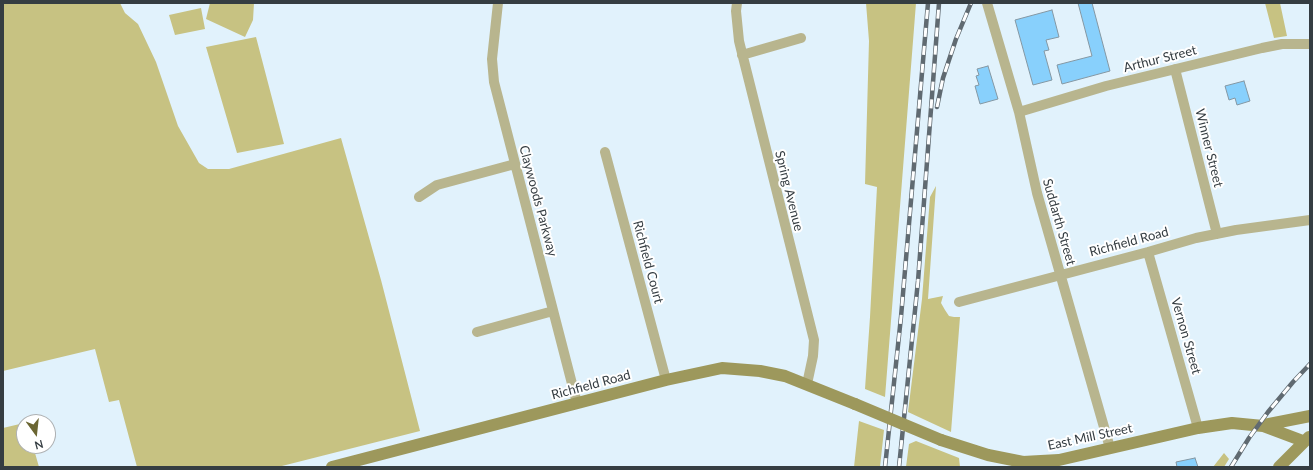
<!DOCTYPE html>
<style>
body{margin:0}
#map{position:relative;width:1313px;height:470px;overflow:hidden;background:#e1f2fc;font-family:Lato,sans-serif}
canvas{display:block}
.frame{position:absolute;inset:0;border:4px solid #353d42;pointer-events:none}
.north{position:absolute;left:16px;top:414px;width:40px;height:40px;box-sizing:border-box;background:#fff;border:1px solid #aeb1b3;border-radius:50%;rotate:165deg;font-size:11px;font-weight:700;line-height:16px;text-align:center;color:#353d42}
.north::after{content:'';display:block;margin:auto;width:14px;height:18px;background:#6b6633;clip-path:polygon(50% 0,100% 100%,50% 72%,0 100%)}
</style>
<div id="map">
<canvas width="1313" height="470"></canvas>
<div class="frame"></div>
<div class="north">N</div>
</div>
<script>
const ctx = document.querySelector('canvas').getContext('2d');
ctx.lineJoin = 'round';
function fill(path, color) { ctx.fillStyle = color; ctx.fill(path, 'evenodd'); }
const poly = rows => new Path2D(rows.map(r => 'M' + r).join(''));
function trace(path, color, width, dash) { ctx.strokeStyle = color; ctx.lineWidth = width; ctx.lineCap = dash ? 'butt' : 'round'; ctx.setLineDash(dash || []); ctx.stroke(path); }
function write(font, color, halo, rows, align = 'center') {
  ctx.font = font + ' Lato,sans-serif'; ctx.lineWidth = 4; ctx.setLineDash([]); ctx.textBaseline = 'middle'; ctx.strokeStyle = halo; ctx.fillStyle = color; for (const [text, x, y, turn = 0] of rows) {
    ctx.save(); ctx.translate(x, y); ctx.rotate((+turn || 0) * Math.PI / 180); ctx.textAlign = isNaN(turn) ? turn : align; if (halo) ctx.strokeText(text, 0, 0); ctx.fillText(text, 0, 0); ctx.restore();
  }
}
fill(poly([
 [3,3,120,3,125,13,138,24,156,62,178,126,199,163,208,169,229,169,341,138,381,280,420,431,278,467,137,467,119,400,109,402,95,349,3,371],
 [210,3,254,3,253,20,245,37,206,19],
 [866,3,916,3,885,397,865,389,870,317,877,187,865,184,869,41],
 [1265,3,1280,3,1287,36,1274,38],
 [201,8,205,29,175,35,169,15],
 [256,37,284,144,237,153,206,47],
 [936,186,928,299,943,296,941,303,945,310,949,316,954,317,960,317,951,432,908,412,922,299,930,197],
 [859,421,884,430,880,467,854,467],
 [24,423,24,446,33,446,39,467,3,467,3,428],
 [916,441,959,458,960,467,906,467,909,444],
 [1224,453,1229,459,1224,467,1213,467]
]), '#c7c282');
const building = poly([
 [1078,3,1092,3,1110,71,1062,84,1057,65,1092,56,1078,3],
 [1052,10,1059,37,1046,40,1049,50,1044,51,1052,80,1033,85,1015,20,1052,10],
 [988,66,998,99,980,104,975,86,979,85,976,76,979,75,977,69,988,66],
 [1244,81,1250,101,1237,105,1235,98,1229,100,1225,86,1244,81],
 [1195,458,1198,467,1177,467,1176,462,1195,458]
]);
fill(building, '#88d0fc');
trace(building, '#8497a3', 1);
trace(poly([
 [498,3,492,59,494,82,577,403],
 [737,3,736,11,739,41,814,340,813,356,807,384],
 [987,3,1019,112,1037,193,1110,448],
 [742,55,801,38],
 [1175,69,1217,234],
 [1019,112,1106,86,1262,48,1282,44,1310,44],
 [605,152,666,380],
 [419,197,437,185,515,164],
 [1148,252,1198,428],
 [959,302,1148,252,1196,238,1236,230,1310,220],
 [477,332,553,311]
]), '#b8b58e', 10);
trace(poly([
 [1264,425,1310,416],
 [941,440,988,455,1023,462,1059,460,1198,428,1232,423,1263,426,1303,441],
 [332,467,666,380,722,368,760,371,785,376,855,404],
 [1279,467,1309,437]
]), '#9d985c', 12);
const rail = poly([
 [937,107,943,78,956,39,971,3],
 [885,467,901,317,928,3],
 [899,467,918,281,939,3],
 [1231,467,1249,438,1268,412,1293,382,1310,364]
]);
trace(rail, '#606a71', 4.5);
trace(rail, '#fff', 3, [9]);
trace(poly([
 [855,404,941,440]
]), '#9d985c', 12);
write('13px', '#353d42', '#fff', [
 ["Arthur Street",1160,59,-14],
 ["Winner Street",1209,148,76],
 ["Spring Avenue",789,191,76],
 ["Claywoods Parkway",538,201,75],
 ["Suddarth Street",1059,222,74],
 ["Richfield Road",1129,242,-15],
 ["Richfield Court",648,262,75],
 ["Vernon Street",1186,336,74],
 ["Richfield Road",591,385,-15],
 ["East Mill Street",1090,437,-12]
]);
</script>
